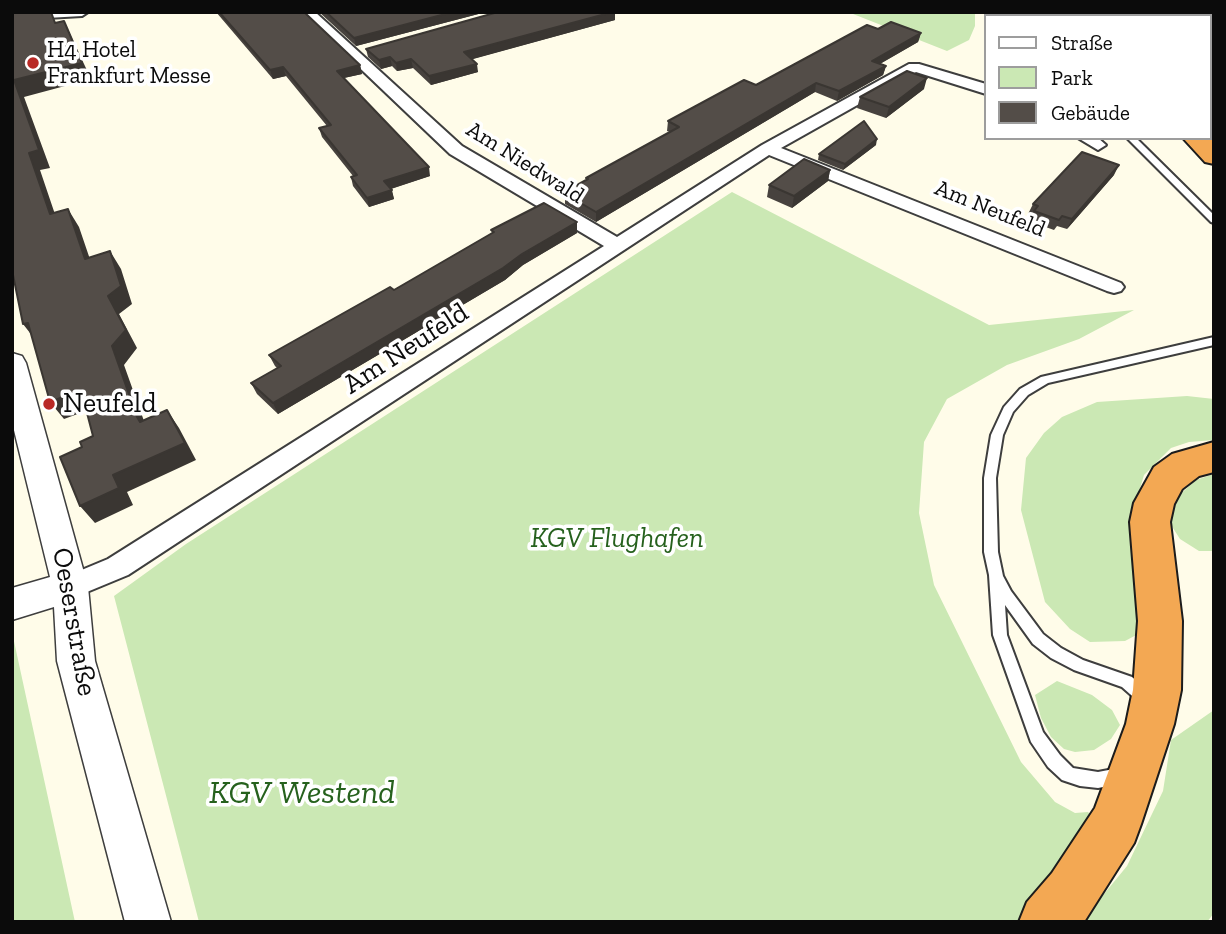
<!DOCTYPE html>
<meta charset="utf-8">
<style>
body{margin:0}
#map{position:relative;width:1226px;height:934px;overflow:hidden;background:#fffce9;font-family:"Zilla Slab",serif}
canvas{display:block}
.frame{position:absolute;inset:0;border:14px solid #0b0b0b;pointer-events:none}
.legend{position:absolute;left:984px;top:14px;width:228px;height:126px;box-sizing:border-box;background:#fff;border:2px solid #9d9d9d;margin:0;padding:9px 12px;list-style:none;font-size:21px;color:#0b0b0b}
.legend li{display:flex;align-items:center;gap:14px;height:35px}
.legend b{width:35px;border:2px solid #9d9d9d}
</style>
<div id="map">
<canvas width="1226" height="934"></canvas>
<div class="frame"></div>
<ul class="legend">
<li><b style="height:9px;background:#fff"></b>Straße</li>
<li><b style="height:19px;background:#cbe8b4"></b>Park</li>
<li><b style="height:19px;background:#534d48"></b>Gebäude</li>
</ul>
</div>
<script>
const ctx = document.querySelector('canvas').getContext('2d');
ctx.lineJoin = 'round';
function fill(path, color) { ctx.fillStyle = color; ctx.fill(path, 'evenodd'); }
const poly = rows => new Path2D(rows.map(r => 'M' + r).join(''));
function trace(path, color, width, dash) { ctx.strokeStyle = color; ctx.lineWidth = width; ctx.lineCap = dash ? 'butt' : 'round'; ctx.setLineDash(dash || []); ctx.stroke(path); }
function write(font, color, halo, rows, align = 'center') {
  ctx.font = font + ' "Zilla Slab",serif'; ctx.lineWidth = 7; ctx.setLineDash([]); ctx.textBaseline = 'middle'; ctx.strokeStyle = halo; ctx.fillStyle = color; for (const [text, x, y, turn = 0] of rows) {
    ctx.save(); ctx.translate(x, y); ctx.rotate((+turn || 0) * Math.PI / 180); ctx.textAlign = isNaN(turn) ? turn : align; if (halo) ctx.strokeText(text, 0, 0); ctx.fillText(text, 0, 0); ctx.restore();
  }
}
fill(poly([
 [848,12,975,12,975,26,969,40,947,51],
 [732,192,989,325,1134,310,1079,339,1007,365,947,399,924,442,919,513,934,585,1021,762,1055,802,1075,813,1088,812,1098,822,1020,922,199,922,114,596,186,544],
 [1187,396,1214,399,1214,440,1189,442,1171,448,1144,475,1138,495,1140,633,1125,641,1090,642,1070,629,1045,602,1021,510,1026,458,1044,433,1062,417,1097,402],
 [1214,474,1214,551,1199,551,1180,539,1171,525,1169,514,1177,497,1196,480],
 [12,632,75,922,12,922],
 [1057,681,1092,695,1112,710,1120,725,1111,739,1094,750,1075,752,1064,749,1051,737,1041,718,1035,695],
 [1214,710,1214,913,1207,922,1081,922,1127,866,1163,791,1171,740]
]), '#cbe8b4');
const service = poly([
 [1011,12,1017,12,1019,16,1013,16,1011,12],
 [1127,138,1136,138,1214,215,1214,223,1211,222,1127,138],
 [1214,337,1214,345,1048,383,1028,395,1013,412,1003,435,996,478,998,552,1003,576,1011,591,1043,634,1061,648,1083,660,1132,677,1149,692,1152,697,1149,702,1144,704,1139,702,1122,687,1074,670,1051,658,1033,644,1005,605,1007,635,1043,732,1060,755,1073,768,1098,772,1119,768,1125,770,1127,776,1125,782,1119,784,1098,788,1080,786,1062,780,1048,767,1031,742,993,635,989,575,984,552,984,478,991,435,1004,407,1020,389,1041,377,1214,337]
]);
const minor = poly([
 [12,12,88,12,82,16,12,20,12,12],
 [301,12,315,12,462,146,617,237,762,145,909,64,919,64,986,84,986,94,916,72,781,148,1121,283,1124,287,1121,291,1114,293,1107,291,769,155,128,575,70,599,60,595,56,587,60,579,108,559,604,246,450,154,301,12],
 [1078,138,1098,138,1106,145,1098,150,1078,138]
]);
const tertiary = poly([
 [12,353,22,356,26,363,88,587,95,661,171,922,125,922,57,661,54,607,12,620,12,588,50,577,12,422,12,353]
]);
const motorway = poly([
 [1064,12,1084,12,1086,16,1065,16,1064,12],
 [1099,12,1121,12,1123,16,1101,16,1099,12],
 [1130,12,1150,12,1152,16,1131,16,1130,12],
 [1210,80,1214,81,1214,97,1210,96,1210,80],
 [1183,138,1210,138,1214,141,1214,164,1205,162,1183,138],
 [1214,442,1214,472,1199,476,1182,489,1174,504,1170,522,1182,621,1181,690,1174,724,1141,824,1134,843,1084,922,1019,922,1027,902,1052,873,1095,808,1126,724,1133,690,1138,621,1130,522,1134,503,1154,467,1172,454,1214,442]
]);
trace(service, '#3e3e3e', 4);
trace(minor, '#3e3e3e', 4);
trace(tertiary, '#3e3e3e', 3);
trace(motorway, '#1c1c1c', 4);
fill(service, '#fff');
fill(minor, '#fff');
fill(tertiary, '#fff');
fill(motorway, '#f3a853');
fill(poly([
 [216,12,304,12,360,65,362,74,344,78,430,176,391,189,394,199,369,207,353,186,351,177,353,176,322,137,319,128,327,126,286,76,273,79],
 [319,12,486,12,356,46],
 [498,12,615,12,615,20,472,59,478,72,431,85,413,68,397,71,392,66,381,69,368,57,366,49],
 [878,29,921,33,918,42,880,64,886,66,883,75,837,101,815,92,596,222,565,204,565,194,577,188,577,185,587,180,586,178,670,132,667,131,668,121,756,85],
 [924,89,886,118,857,108,860,97],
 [876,145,843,170,818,160,819,154],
 [830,170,828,181,792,208,767,197,769,185],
 [1114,175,1067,229,1057,226,1054,230,1029,221,1032,216,1028,214,1033,204],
 [491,230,577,233,523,265,505,280,278,414,257,394,251,383,277,368,275,366,269,355,394,290,492,233]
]), '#47423e');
fill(poly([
 [453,12,486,12,356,46,354,38],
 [606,12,615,12,615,20,466,61,464,52],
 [64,21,91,79,24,97,50,168,40,170,61,232,50,214,29,153,14,80],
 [921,33,918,42,869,70,872,61],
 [390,57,392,66,381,69,379,60],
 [411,59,413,68,397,71,396,63],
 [477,64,478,72,431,85,429,76],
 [360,65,362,74,339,79,337,71],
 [886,66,883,75,837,101,839,91],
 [283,67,286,76,273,79,270,70],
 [927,78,924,89,886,118,889,107],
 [816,83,815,92,596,222,596,212],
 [877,139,876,145,843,170,845,164],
 [1119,165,1114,175,1067,229,1072,219],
 [429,167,430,176,387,190,384,181],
 [830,170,828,181,792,208,794,196],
 [392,190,394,199,369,207,367,198],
 [68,209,79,227,96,277,85,259],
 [577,222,577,233,523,265,505,280,278,414,273,403],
 [110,251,121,269,132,304,119,314,137,348,124,365,149,435,137,417,112,346,108,296],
 [28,323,37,342,23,324],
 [81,390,94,408,64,419,50,402],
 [167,410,179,428,196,460,127,492,133,505,95,523,80,506,113,475]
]), '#3a3632');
const building = poly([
 [12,12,51,12,55,23,64,21,82,63,14,80,39,150,29,153,50,214,68,209,85,259,110,251,121,286,108,296,126,330,112,346,137,417,140,422,167,410,185,443,113,475,119,488,80,506,60,457,82,447,80,442,93,436,81,390,50,402,28,323,23,324,12,270,12,12],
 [219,12,304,12,360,65,337,71,429,167,384,181,392,190,367,198,351,177,357,175,319,128,331,125,283,67,270,70,219,12],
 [326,12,453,12,354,38,326,12],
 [498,12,613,12,464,52,477,64,429,76,411,59,396,63,390,57,379,60,366,49,498,12],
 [891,22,921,33,872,61,886,66,839,91,816,83,596,212,565,194,579,186,577,185,588,179,586,178,679,127,668,121,744,80,756,85,867,25,878,29,891,22],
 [907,71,927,78,889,107,860,97,907,71],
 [864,121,877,139,845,164,819,154,864,121],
 [1082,152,1119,165,1072,219,1062,216,1059,220,1034,211,1038,206,1033,204,1082,152],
 [804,159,830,170,794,196,769,185,804,159],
 [544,203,577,222,522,254,503,268,273,403,251,383,281,366,269,355,390,287,394,290,494,232,491,230,544,203]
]);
fill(building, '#534d48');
trace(building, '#3a3632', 2);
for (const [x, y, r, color] of [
 [33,63,7,"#b92925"],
 [49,404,7,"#b92925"]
]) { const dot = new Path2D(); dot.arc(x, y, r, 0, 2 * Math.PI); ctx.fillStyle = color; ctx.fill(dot); trace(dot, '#fff', 2.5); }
write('23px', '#0b0b0b', '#fff', [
 ["H4 Hotel",47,50],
 ["Frankfurt Messe",47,76]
], 'left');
write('23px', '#0b0b0b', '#fff', [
 ["Am Niedwald",525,163,32],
 ["Am Neufeld",990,209,22]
]);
write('28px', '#0b0b0b', '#fff', [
 ["Am Neufeld",406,349,-33],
 ["Oeserstraße",74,622,80]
]);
write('28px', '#0b0b0b', '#fff', [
 ["Neufeld",63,404]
], 'left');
write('italic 28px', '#26611d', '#fff', [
 ["KGV Flughafen",617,539]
]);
write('italic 33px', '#26611d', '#fff', [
 ["KGV Westend",302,794]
]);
</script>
